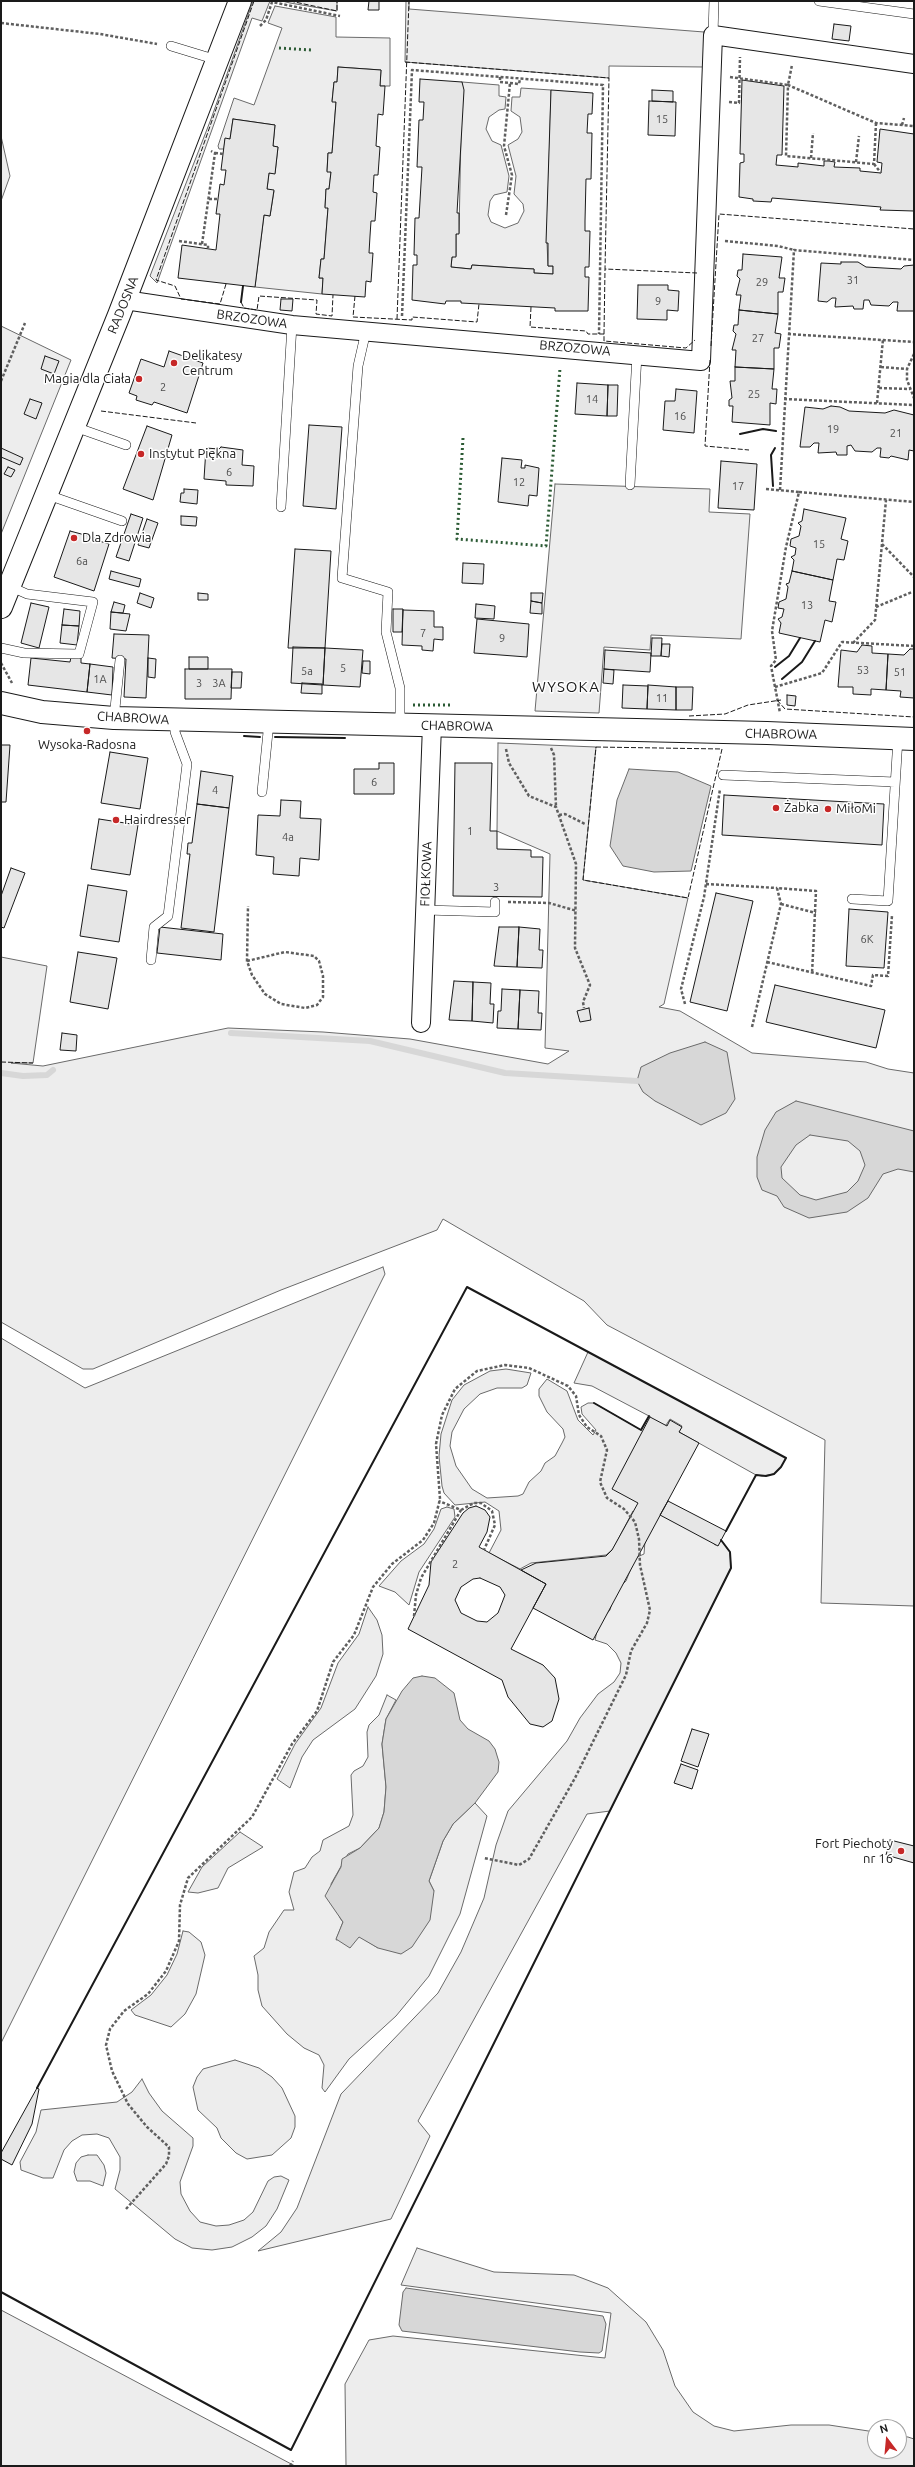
<!DOCTYPE html>
<meta charset="utf-8">
<style>
body{margin:0}
#map{position:relative;width:915px;height:2467px;overflow:hidden;background:#fff;font-family:Ubuntu,sans-serif}
canvas{display:block}
.frame{position:absolute;inset:0;border:2px solid #1a1a1a;pointer-events:none}
.north{position:absolute;left:867px;top:2419px;width:40px;height:40px;box-sizing:border-box;background:#fff;border:1px solid #a3a3a3;border-radius:50%;rotate:344deg;font-size:11px;font-weight:700;line-height:16px;text-align:center;color:#1a1a1a}
.north::after{content:'';display:block;margin:auto;width:14px;height:18px;background:#c62828;clip-path:polygon(50% 0,100% 100%,50% 72%,0 100%)}
</style>
<div id="map">
<canvas width="915" height="2467"></canvas>
<div class="frame"></div>
<div class="north">N</div>
</div>
<script>
const ctx = document.querySelector('canvas').getContext('2d');
ctx.lineJoin = 'round';
function fill(path, color) { ctx.fillStyle = color; ctx.fill(path, 'evenodd'); }
const poly = rows => new Path2D(rows.map(r => 'M' + r).join(''));
function trace(path, color, width, dash) { ctx.strokeStyle = color; ctx.lineWidth = width; ctx.lineCap = dash ? 'butt' : 'round'; ctx.setLineDash(dash || []); ctx.stroke(path); }
function write(font, color, halo, rows, align = 'center') {
  ctx.font = font + ' Ubuntu,sans-serif'; ctx.lineWidth = 3; ctx.setLineDash([]); ctx.textBaseline = 'middle'; ctx.strokeStyle = halo; ctx.fillStyle = color; for (const [text, x, y, turn = 0] of rows) {
    ctx.save(); ctx.translate(x, y); ctx.rotate((+turn || 0) * Math.PI / 180); ctx.textAlign = isNaN(turn) ? turn : align; if (halo) ctx.strokeText(text, 0, 0); ctx.fillText(text, 0, 0); ctx.restore();
  }
}
const green = poly([
 [253,1,270,1,262,21,252,18,157,283,150,276,211,119,253,1],
 [282,1,337,1,337,11,290,3,282,1],
 [406,1,409,1,409,9,704,32,704,67,609,66,609,78,405,62,406,1],
 [275,6,336,17,336,37,390,38,390,86,380,86,381,70,338,67,337,82,334,82,332,101,336,102,332,153,328,153,327,171,331,172,329,189,326,189,325,207,328,208,324,259,321,259,319,278,323,278,322,294,255,287,264,215,270,216,274,191,267,189,269,173,275,173,278,147,273,146,275,125,233,119,230,139,225,139,224,149,219,149,218,146,234,98,254,105,282,28,268,23,275,6],
 [462,82,499,85,499,96,506,97,505,109,499,110,489,117,486,129,492,141,501,145,509,176,507,192,494,195,490,201,488,215,491,222,505,228,518,223,524,211,523,204,514,194,516,176,508,145,518,139,522,132,520,117,511,111,512,97,520,97,521,88,551,90,547,243,548,266,553,266,553,274,534,273,534,269,516,268,472,265,471,269,451,267,452,257,456,256,456,234,459,233,462,82],
 [1,136,10,176,1,201,1,136],
 [1,326,71,360,1,534,1,326],
 [555,484,710,489,709,512,750,514,741,639,651,635,650,650,604,647,599,713,535,711,555,484],
 [498,743,596,747,583,880,688,898,664,1004,659,1007,680,1011,752,1053,866,1062,888,1069,914,1073,914,1606,821,1603,825,1440,607,1325,584,1301,443,1219,437,1230,281,1290,93,1369,83,1369,1,1322,1,957,47,966,33,1063,11,1063,43,1066,228,1028,323,1032,410,1039,548,1064,569,1051,545,1048,550,854,497,831,498,743],
 [383,1267,385,1274,1,2043,1,1338,85,1388,383,1267],
 [588,1352,786,1458,781,1467,774,1474,762,1476,756,1475,679,1432,682,1426,670,1419,666,1425,652,1436,665,1502,686,1516,715,1545,719,1544,721,1540,730,1552,731,1568,610,1811,587,1814,418,2121,430,2136,391,2219,258,2251,281,2232,297,2208,341,2094,438,1993,461,1952,484,1898,496,1845,508,1811,567,1741,580,1718,598,1694,614,1682,620,1673,621,1663,616,1653,607,1644,595,1640,599,1622,610,1610,615,1592,626,1581,635,1558,644,1554,645,1541,640,1525,633,1511,613,1549,606,1555,531,1563,520,1569,489,1553,501,1530,499,1511,485,1502,455,1505,444,1493,442,1486,439,1456,441,1434,452,1400,464,1385,490,1371,506,1369,531,1373,527,1385,522,1388,497,1388,480,1394,464,1409,452,1432,450,1446,456,1466,472,1489,487,1498,518,1496,523,1494,529,1482,541,1471,545,1463,555,1456,562,1443,565,1437,563,1429,547,1412,539,1396,539,1389,547,1379,567,1391,578,1420,593,1435,596,1430,582,1414,581,1407,588,1403,594,1403,641,1430,649,1416,592,1386,574,1383,588,1352],
 [447,1507,454,1509,455,1517,419,1572,409,1605,395,1592,379,1586,401,1561,424,1544,434,1529,441,1509,447,1507],
 [368,1607,377,1620,382,1635,383,1654,376,1676,355,1709,313,1740,302,1757,290,1788,277,1779,295,1744,321,1708,338,1663,359,1634,368,1607],
 [387,1695,396,1700,386,1719,382,1744,386,1787,384,1812,379,1828,360,1848,348,1854,331,1884,340,1918,343,1922,336,1940,359,1936,378,1948,434,1891,429,1881,443,1841,453,1824,475,1803,487,1816,460,1914,429,1976,396,2016,349,2059,325,2092,322,2088,324,2065,319,2055,304,2048,287,2034,262,2006,258,1990,258,1975,254,1956,264,1948,269,1932,284,1910,294,1910,289,1892,294,1872,305,1868,312,1857,320,1851,323,1840,349,1826,353,1815,351,1775,354,1771,363,1766,368,1757,367,1732,369,1725,379,1715,387,1695],
 [240,1832,263,1847,228,1868,218,1888,198,1893,188,1892,202,1867,240,1832],
 [183,1931,189,1932,201,1942,205,1955,196,1994,185,2014,171,2027,135,2015,131,2010,151,1995,167,1975,177,1954,183,1931],
 [235,2060,259,2068,272,2077,282,2088,295,2116,295,2127,291,2138,272,2155,247,2159,236,2153,221,2138,217,2128,198,2110,193,2087,197,2077,203,2069,235,2060],
 [142,2079,149,2093,162,2111,193,2138,193,2146,180,2182,181,2194,190,2211,200,2222,216,2226,229,2225,244,2220,253,2212,268,2181,274,2177,281,2176,289,2180,277,2209,266,2226,252,2237,232,2247,212,2250,192,2248,175,2239,115,2189,120,2170,120,2157,109,2138,97,2134,82,2135,72,2141,64,2150,53,2178,43,2178,21,2170,20,2162,36,2132,41,2110,117,2102,132,2092,142,2079],
 [88,2155,97,2155,104,2165,106,2173,103,2186,90,2181,77,2181,74,2172,76,2163,81,2157,88,2155],
 [417,2248,494,2272,574,2275,608,2288,646,2322,663,2350,675,2386,693,2412,714,2426,734,2431,791,2425,829,2425,875,2432,875,2451,899,2451,899,2436,908,2437,914,2439,914,2466,346,2466,345,2384,369,2340,393,2336,605,2358,611,2313,401,2285,417,2248],
 [1,2310,295,2466,1,2466,1,2310]
]);
fill(green, '#ededed');
trace(green, '#6a6a6a', 1);
const water = poly([
 [629,769,678,772,711,786,691,871,654,872,623,866,610,846,617,800,629,769],
 [705,1042,727,1052,735,1099,726,1113,701,1125,655,1101,643,1092,637,1081,641,1067,670,1053,705,1042],
 [796,1101,914,1131,914,1172,898,1169,883,1174,868,1198,847,1212,809,1218,784,1207,777,1196,762,1190,757,1177,757,1157,765,1130,776,1112,796,1101],
 [810,1135,848,1141,860,1151,865,1165,858,1181,847,1192,816,1200,800,1195,782,1178,781,1167,796,1145,810,1135],
 [422,1676,435,1678,454,1693,460,1720,468,1729,489,1741,495,1749,499,1762,498,1772,475,1803,453,1824,443,1841,429,1881,434,1891,430,1920,412,1947,401,1954,378,1948,359,1937,350,1948,336,1939,343,1922,325,1896,341,1867,342,1859,360,1848,379,1828,384,1812,386,1787,382,1744,386,1719,402,1691,413,1678,422,1676],
 [406,2288,603,2316,606,2324,602,2351,599,2353,580,2352,402,2331,399,2325,403,2292,406,2288]
]);
fill(water, '#d7d7d7');
trace(water, '#6a6a6a', 1);
trace(poly([
 [231,1033,370,1041,505,1073,637,1081],
 [1,1073,23,1076,47,1075,53,1070]
]), '#d7d7d7', 6);
const building = poly([
 [369,1,379,1,379,10,368,10,369,1],
 [834,24,851,26,849,41,832,39,834,24],
 [338,67,381,70,380,86,385,86,383,115,378,114,376,146,380,147,378,175,374,175,373,192,377,193,375,221,371,221,370,236,369,253,373,253,371,282,366,281,365,297,322,294,323,278,319,278,321,259,324,259,328,208,325,208,326,189,329,189,331,172,327,172,328,153,332,153,336,102,332,102,334,82,337,82,338,67],
 [420,79,462,82,464,90,457,213,459,213,459,234,456,234,456,257,452,257,451,267,471,269,472,265,516,268,534,269,534,273,553,274,553,266,548,266,548,243,546,243,551,90,593,93,592,114,588,114,587,133,592,133,591,179,586,179,585,221,585,231,590,231,589,267,585,267,585,277,589,277,588,311,555,311,555,308,461,303,461,301,446,301,445,304,412,300,413,265,417,265,417,255,414,255,415,218,419,218,422,167,417,167,419,120,423,120,424,102,419,102,420,79],
 [742,80,784,86,782,155,777,155,776,165,798,167,798,163,824,166,824,161,829,161,835,162,834,167,860,168,860,171,881,173,882,163,877,162,880,129,914,134,914,211,880,210,881,207,772,198,771,202,753,201,753,199,739,197,740,163,744,162,744,154,740,154,742,80],
 [652,90,673,91,673,102,652,101,652,90],
 [649,101,676,102,675,136,648,135,649,101],
 [233,119,275,125,273,146,278,147,275,174,269,173,267,189,274,190,270,216,264,215,255,287,178,278,182,245,216,250,220,214,216,214,220,184,224,185,226,170,221,170,225,138,230,139,233,119],
 [743,254,782,257,779,278,785,278,783,292,778,292,778,314,739,310,741,295,736,295,740,279,737,276,738,270,742,270,743,254],
 [841,262,858,262,866,267,901,269,904,266,914,265,914,311,897,311,898,302,893,302,889,306,871,305,869,300,864,300,863,309,854,309,853,306,835,307,836,298,832,298,827,302,818,301,821,263,841,264,841,262],
 [638,285,668,285,668,290,679,291,678,311,667,310,667,320,637,319,638,285],
 [281,299,293,299,292,311,280,310,281,299],
 [739,310,778,314,775,333,781,334,779,348,774,348,774,369,735,367,736,350,732,350,736,334,733,331,734,325,738,325,739,310],
 [169,351,203,363,187,413,154,402,152,405,136,400,137,396,129,393,141,359,164,367,169,351],
 [45,356,59,361,54,374,41,369,45,356],
 [735,367,774,369,772,389,777,389,776,404,770,403,770,425,732,422,733,406,729,406,729,400,732,398,730,381,735,381,735,367],
 [577,383,608,385,607,416,575,414,577,383],
 [608,385,618,385,617,416,607,416,608,385],
 [676,389,697,391,694,433,663,430,665,401,675,401,676,389],
 [30,399,42,403,36,419,24,414,30,399],
 [831,406,840,407,849,411,885,413,894,410,914,415,914,451,909,450,908,460,891,456,889,458,880,457,881,448,877,448,872,452,855,451,851,445,847,446,847,455,837,455,836,452,818,453,819,443,814,443,810,447,800,447,805,407,823,409,831,406],
 [309,425,342,427,336,509,303,506,309,425],
 [147,426,172,435,153,500,123,489,147,426],
 [221,447,243,450,242,465,254,466,253,486,226,485,226,481,204,479,206,448,219,449,221,447],
 [1,448,23,458,20,465,1,457,1,448],
 [502,458,522,460,521,468,525,468,525,465,539,468,537,496,529,495,528,506,498,502,502,458],
 [721,461,757,464,754,510,718,508,721,461],
 [8,467,15,470,11,477,4,474,8,467],
 [184,489,198,490,197,504,180,502,181,493,184,493,184,489],
 [804,509,846,518,841,539,848,541,844,560,837,559,833,580,792,571,794,560,791,557,795,555,796,548,790,546,791,539,799,536,801,526,798,523,802,521,804,509],
 [131,514,143,518,129,561,116,557,131,514],
 [181,516,197,517,196,526,181,525,181,516],
 [147,519,158,523,149,548,138,545,147,519],
 [70,531,100,539,99,541,109,544,94,591,54,577,70,531],
 [295,549,331,551,325,648,288,648,295,549],
 [463,563,484,564,483,584,462,583,463,563],
 [111,571,141,579,139,587,109,579,111,571],
 [792,571,833,580,829,601,836,602,832,622,825,620,820,642,779,633,781,623,778,619,782,617,784,609,778,608,779,602,786,599,788,587,786,584,789,583,792,571],
 [140,593,154,598,151,608,137,603,140,593],
 [198,593,208,594,208,600,198,600,198,593],
 [531,593,543,593,542,603,531,601,531,593],
 [531,601,542,603,542,614,530,613,531,601],
 [114,602,125,605,123,613,111,612,114,602],
 [31,603,49,607,39,648,21,643,31,603],
 [476,604,495,606,494,619,475,618,476,604],
 [64,609,80,611,79,626,62,625,64,609],
 [393,609,403,609,402,632,393,632,393,609],
 [403,610,434,611,434,627,443,627,443,640,434,639,433,651,422,650,422,646,402,645,403,610],
 [111,612,130,614,126,631,110,629,111,612],
 [477,619,529,624,527,657,474,653,477,619],
 [62,625,79,626,77,645,60,643,62,625],
 [114,634,149,635,146,698,124,697,126,659,112,658,114,634],
 [652,638,662,638,661,656,651,656,652,638],
 [662,644,670,644,669,657,661,656,662,644],
 [862,645,872,646,872,653,888,654,886,690,871,689,871,695,853,694,853,687,838,687,841,650,857,652,862,645],
 [293,647,325,648,323,685,291,683,293,647],
 [325,648,363,650,360,687,323,685,325,648],
 [910,649,914,649,914,698,900,697,901,691,886,690,888,654,904,655,910,649],
 [605,650,651,653,650,672,604,669,605,650],
 [71,657,81,658,81,663,90,664,87,692,28,685,31,658,70,662,71,657],
 [189,657,208,657,208,669,189,669,189,657],
 [148,658,156,659,155,678,148,677,148,658],
 [363,661,370,661,370,674,362,673,363,661],
 [90,664,113,667,112,695,87,692,90,664],
 [185,669,232,669,231,699,185,699,185,669],
 [604,669,614,670,613,684,603,683,604,669],
 [232,672,242,672,241,688,231,688,232,672],
 [302,683,322,684,322,694,301,693,302,683],
 [623,685,648,686,647,709,622,708,623,685],
 [648,685,676,687,676,710,647,709,648,685],
 [676,687,693,687,692,710,676,710,676,687],
 [787,695,796,696,795,706,787,705,787,695],
 [1,745,10,745,6,802,1,802,1,745],
 [110,752,148,758,140,809,101,803,110,752],
 [379,763,394,763,394,794,354,794,354,769,379,769,379,763],
 [455,763,492,763,490,831,497,831,497,849,531,850,531,857,543,857,542,897,453,896,455,763],
 [201,771,233,776,229,808,197,804,201,771],
 [724,795,884,804,882,845,722,835,724,795],
 [281,800,301,801,300,818,321,819,319,860,300,858,299,876,273,874,274,857,256,855,258,815,280,816,281,800],
 [197,804,229,808,214,932,181,928,190,854,187,854,188,843,192,843,197,804],
 [99,819,138,825,130,875,91,869,99,819],
 [11,868,25,873,4,928,1,927,1,896,11,868],
 [88,885,127,891,119,942,80,936,88,885],
 [716,893,753,901,727,1011,690,1002,716,893],
 [849,909,888,912,884,968,846,966,849,909],
 [160,927,223,934,221,960,157,953,160,927],
 [499,927,519,927,517,967,494,966,499,927],
 [519,927,540,929,539,950,543,950,542,968,517,967,519,927],
 [78,952,117,958,108,1009,70,1002,78,952],
 [454,981,473,982,472,1021,449,1020,454,981],
 [473,982,491,983,490,1004,494,1004,493,1023,472,1021,473,982],
 [775,985,885,1010,876,1048,766,1022,775,985],
 [502,989,520,990,518,1029,497,1028,498,1011,501,1011,502,989],
 [520,990,539,991,538,1013,542,1013,541,1030,518,1029,520,990],
 [589,1008,591,1020,580,1022,577,1011,589,1008],
 [62,1033,77,1035,76,1051,60,1050,62,1033],
 [650,1417,667,1426,670,1420,682,1427,679,1432,699,1443,593,1640,533,1608,546,1584,521,1570,536,1563,606,1556,612,1550,638,1503,612,1489,650,1417],
 [668,1501,726,1531,718,1546,660,1515,668,1501],
 [476,1506,485,1510,490,1517,487,1532,479,1547,546,1584,511,1649,543,1665,555,1678,559,1699,552,1721,543,1727,530,1724,508,1697,502,1680,408,1629,429,1585,431,1562,463,1513,469,1508,476,1506],
 [480,1578,500,1587,505,1595,498,1613,487,1622,477,1621,461,1613,455,1600,461,1587,473,1579,480,1578],
 [692,1729,709,1734,698,1767,681,1761,692,1729],
 [681,1764,698,1770,692,1789,674,1783,681,1764],
 [890,1840,914,1846,914,1863,886,1855,890,1840],
 [37,2088,39,2089,32,2124,12,2165,1,2159,1,2153,37,2088]
]);
fill(building, '#e6e6e6');
trace(building, '#1a1a1a', 1);
const lane = poly([
 [819,1,914,14],
 [713,35,714,1],
 [171,46,217,60],
 [366,331,358,366,342,578,388,592,386,632,400,688,400,725],
 [75,427,126,445],
 [630,485,637,354],
 [48,495,122,521],
 [281,507,292,325],
 [1,648,24,653,79,654,93,602,27,594,9,586],
 [114,718,120,660],
 [723,775,895,782],
 [262,792,269,722],
 [852,899,888,901,898,738],
 [425,910,495,912,495,902],
 [151,960,154,927,168,916,187,764,175,732,175,720]
]);
const street = poly([
 [125,300,292,325,701,361,713,35,914,64],
 [421,1023,432,725]
]);
const secondary = poly([
 [1,607,119,315,240,1],
 [1,703,42,712,114,718,767,733,914,739]
]);
trace(lane, '#1a1a1a', 10);
trace(street, '#1a1a1a', 20);
trace(secondary, '#1a1a1a', 24);
trace(poly([
 [1,23,100,34,157,44],
 [260,26,266,20,272,2,340,16],
 [500,77,500,82,519,84,520,79],
 [730,77,788,85,792,65],
 [729,102,739,103,740,57],
 [876,123,874,164,786,156,788,85,876,123,914,126],
 [902,125,904,118],
 [215,153,224,154],
 [811,158,813,133],
 [856,162,859,136],
 [874,164,881,173],
 [209,199,218,199],
 [506,215,512,175,504,146,510,83],
 [179,241,208,245,208,248],
 [725,241,778,246,794,250],
 [202,244,215,153,211,151],
 [402,316,412,70,603,85,599,334],
 [788,334,914,342],
 [914,354,907,369,907,380,914,398],
 [881,367,907,369],
 [1,381,25,323],
 [879,388,910,389],
 [784,399,914,405],
 [877,403,883,339],
 [766,489,799,492,786,547,772,631,776,660,771,666,780,713],
 [780,490,794,250,914,260],
 [799,492,914,502],
 [882,544,914,577],
 [876,607,912,592],
 [853,643,875,620,886,500],
 [1,663,12,683],
 [775,687,822,673,842,642,914,646],
 [551,748,554,755,556,807],
 [506,749,509,763,529,796,556,807,576,864,575,948,590,985,583,1002,584,1008],
 [559,815,565,814,585,824],
 [706,884,777,888],
 [508,902,549,903,577,911],
 [781,904,816,913],
 [247,961,285,952,314,956,319,961,323,976,323,997,317,1005,305,1008,281,1004,265,994,252,975,247,961,248,906],
 [767,962,871,986,873,975,888,976,892,915],
 [685,1004,681,989,704,897,720,789],
 [752,1027,781,904,777,888,816,891,812,974],
 [461,1510,474,1503,481,1503,492,1511,495,1525,484,1550],
 [414,1616,416,1595,421,1578,461,1510,439,1501],
 [126,2209,166,2164,169,2156,169,2147,147,2127,128,2104,112,2071,106,2045,110,2029,124,2011,148,1994,166,1971,179,1941,180,1905,188,1878,252,1817,292,1744,317,1711,333,1662,354,1635,373,1587,392,1564,423,1540,434,1523,440,1499,436,1444,442,1415,455,1389,477,1371,505,1365,529,1368,568,1386,576,1396,579,1415,587,1427,601,1436,607,1450,600,1482,607,1498,624,1509,635,1522,639,1539,640,1565,650,1610,647,1623,631,1651,626,1675,575,1778,529,1859,519,1865,484,1858],
 [290,2466,293,2461]
]), '#5f5f5f', 2.5, [3, 2]);
trace(lane, '#fff', 9);
trace(street, '#fff', 18);
trace(secondary, '#fff', 22);
trace(poly([
 [279,48,311,50],
 [463,438,457,539,546,546,560,368],
 [413,705,450,705]
]), '#2b5a34', 3, [2, 3]);
trace(poly([
 [290,1,337,11,337,1],
 [405,62,609,78,605,269,697,273],
 [226,284,220,304,181,299,175,286,156,280,254,1],
 [355,296,353,317,412,320,412,317,477,322,479,304],
 [241,302,244,308,257,310,259,296,317,300,316,314,332,316,333,295],
 [531,307,530,327,586,331,588,334,604,334,604,341,686,348,695,340],
 [397,319,409,1],
 [604,334,605,269],
 [711,346,719,214,914,229],
 [710,360,705,446,749,450],
 [101,411,196,423],
 [777,700,785,709,914,717],
 [689,716,725,714,748,705,781,700],
 [596,747,722,749,688,898,583,880,596,747],
 [1,1062,33,1063]
]), '#1a1a1a', 1, [5, 2]);
trace(poly([
 [241,302,243,286],
 [740,434,763,429,776,431],
 [773,486,771,455,775,448],
 [775,667,789,656,800,638],
 [782,679,802,662,815,641],
 [244,736,260,737],
 [275,737,345,738],
 [594,1403,641,1430,649,1416],
 [37,2088,467,1287,786,1458,781,1467,774,1474,766,1476,756,1475,726,1531],
 [1,2292,291,2450,731,1568,730,1552,721,1540]
]), '#1a1a1a', 2);
for (const [x, y, r, color] of [
 [174,363,4,"#c62828"],
 [139,379,4,"#c62828"],
 [141,454,4,"#c62828"],
 [74,538,4,"#c62828"],
 [87,731,4,"#c62828"],
 [776,808,4,"#c62828"],
 [828,809,4,"#c62828"],
 [116,820,4,"#c62828"],
 [901,1851,4,"#c62828"]
]) { const dot = new Path2D(); dot.arc(x, y, r, 0, 2 * Math.PI); ctx.fillStyle = color; ctx.fill(dot); trace(dot, '#fff', 1.5); }
write('11px', '#4d4d4d', null, [
 ["15",662,119],
 ["31",853,280],
 ["29",762,282],
 ["9",658,301],
 ["27",758,338],
 ["2",163,387],
 ["25",754,394],
 ["14",592,399],
 ["16",680,416],
 ["19",833,429],
 ["21",896,433],
 ["6",229,472],
 ["12",519,482],
 ["17",738,486],
 ["15",819,544],
 ["6a",82,561],
 ["13",807,605],
 ["7",423,633],
 ["9",502,638],
 ["5",343,668],
 ["53",863,670],
 ["5a",307,671],
 ["51",900,672],
 ["1A",100,679],
 ["3",199,683],
 ["3A",219,683],
 ["11",662,698],
 ["6",374,782],
 ["4",215,790],
 ["1",470,831],
 ["4a",288,837],
 ["3",496,887],
 ["6K",867,939],
 ["2",455,1564]
]);
write('13px', '#1a1a1a', '#fff', [
 ["RADOSNA",123,305,-68],
 ["BRZOZOWA",252,319,8],
 ["BRZOZOWA",575,348,5],
 ["CHABROWA",133,718,3],
 ["CHABROWA",457,726,1],
 ["CHABROWA",781,734,1],
 ["FIOŁKOWA",426,874,-88]
]);
write('13px', '#1a1a1a', '#fff', [
 ["Delikatesy",182,356],
 ["Centrum",182,371],
 ["Magia dla Ciała",131,379,"right"],
 ["Instytut Piękna",149,454],
 ["Dla Zdrowia",82,538],
 ["Wysoka-Radosna",87,745,"center"],
 ["Żabka",784,808],
 ["MiłoMi",836,809],
 ["Hairdresser",124,820],
 ["Fort Piechoty",893,1844,"right"],
 ["nr 16",893,1859,"right"]
], 'left');
ctx.letterSpacing = '1px';
write('15px', '#1a1a1a', '#fff', [
 ["WYSOKA",566,687]
]);
ctx.letterSpacing = '0px';
</script>
